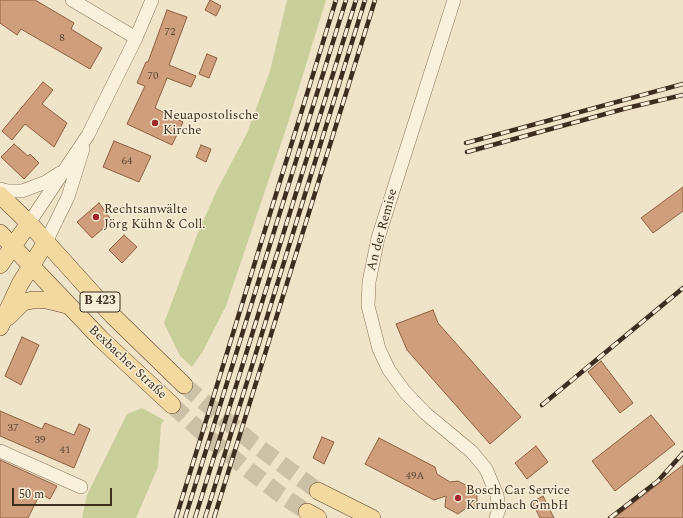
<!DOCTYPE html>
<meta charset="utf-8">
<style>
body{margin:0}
#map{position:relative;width:683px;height:518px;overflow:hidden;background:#f0e4c8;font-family:Spectral,serif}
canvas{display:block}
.scale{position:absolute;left:12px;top:488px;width:100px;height:18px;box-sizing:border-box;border:2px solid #3d2e20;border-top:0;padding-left:5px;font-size:12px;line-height:14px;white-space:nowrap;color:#3d2e20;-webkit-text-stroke:3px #f7eed8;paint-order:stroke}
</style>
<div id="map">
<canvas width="683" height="518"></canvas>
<div class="scale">50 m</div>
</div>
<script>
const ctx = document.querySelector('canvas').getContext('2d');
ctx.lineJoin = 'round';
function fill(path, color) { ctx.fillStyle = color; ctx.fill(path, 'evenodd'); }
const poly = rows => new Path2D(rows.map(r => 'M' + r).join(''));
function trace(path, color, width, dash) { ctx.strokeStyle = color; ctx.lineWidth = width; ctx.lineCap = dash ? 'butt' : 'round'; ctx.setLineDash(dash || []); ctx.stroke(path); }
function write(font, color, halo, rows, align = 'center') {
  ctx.font = font + ' Spectral,serif'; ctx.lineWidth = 3; ctx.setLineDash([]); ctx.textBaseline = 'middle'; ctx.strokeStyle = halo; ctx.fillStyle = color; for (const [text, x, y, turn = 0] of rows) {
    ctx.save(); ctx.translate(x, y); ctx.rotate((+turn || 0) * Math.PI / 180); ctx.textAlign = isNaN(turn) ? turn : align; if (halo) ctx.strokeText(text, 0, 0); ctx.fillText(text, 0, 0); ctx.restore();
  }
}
fill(poly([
 [287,0,326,0,288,123,226,306,203,351,192,367,180,356,164,323,197,235,217,190,247,133,270,71],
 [142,408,164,420,161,425,158,467,136,518,82,518,87,495,127,414]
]), '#c9cf9b');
const building = poly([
 [0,0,35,0,74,23,71,29,102,48,90,69,21,29,17,35,0,23,0,0],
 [210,0,221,6,216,16,205,10,210,0],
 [167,10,187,17,169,65,196,76,191,87,167,78,155,108,183,122,172,145,127,124,145,86,137,83,146,62,148,62,167,10],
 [207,54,217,58,209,78,199,74,207,54],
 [43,82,53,90,42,104,67,123,54,147,25,124,12,140,2,131,43,82],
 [114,141,151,156,139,182,103,167,114,141],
 [14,144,28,156,30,154,39,163,24,179,1,157,14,144],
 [201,145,211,149,206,162,196,157,201,145],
 [683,187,683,211,653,233,641,218,683,187],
 [99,203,112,221,92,238,77,222,99,203],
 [124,235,137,247,122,263,109,250,124,235],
 [433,310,438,323,521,417,490,444,407,350,396,324,433,310],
 [22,337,39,345,21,385,5,376,22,337],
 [601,361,633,403,620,413,588,372,601,361],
 [0,411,42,429,45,423,74,435,79,424,90,429,74,468,0,436,0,411],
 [651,415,675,444,615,491,592,461,651,415],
 [322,437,334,442,324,464,313,458,322,437],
 [379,438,435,467,437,474,450,482,458,481,477,491,477,507,469,506,458,514,445,507,446,496,434,500,365,464,379,438],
 [536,446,548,462,527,479,515,463,536,446],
 [0,460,57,486,50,499,40,494,28,518,0,518,0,460],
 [683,465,683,518,614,518,653,488,683,465],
 [543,496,554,518,540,518,532,502,543,496]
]);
fill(building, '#cf9f7d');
trace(building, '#8d5f41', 1);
trace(poly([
 [184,385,253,443,318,491],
 [172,405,205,435,242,465,281,495,307,512]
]), '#ccc0a6', 17, [17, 8]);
const minor = poly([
 [72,0,136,38],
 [454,0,378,238,369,282,368,306,379,349,389,370,405,392,425,413,472,452,486,469,497,495,499,509,496,518],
 [0,189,8,191,22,191,46,182,60,173],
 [29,223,88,135,136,38,152,0],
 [46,242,68,197,83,149],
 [0,451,81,487]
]);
const major = poly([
 [0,195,29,223,112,315,184,385],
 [0,233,101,339,172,405],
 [0,265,29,223],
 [8,317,23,302,33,300,47,300,67,305],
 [0,327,20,284,46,242],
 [318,491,372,518],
 [307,512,318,518]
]);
trace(minor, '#8d765c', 14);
trace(major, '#5b4430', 18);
trace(minor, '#faf1dc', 13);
trace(major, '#f3d9a0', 17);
const rail = poly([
 [466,143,683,84],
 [467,152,627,108,683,95],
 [542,405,683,288],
 [176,518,336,0],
 [185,518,346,0],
 [195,518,356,0],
 [205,518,365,0],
 [214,518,375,0],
 [610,518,658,481,683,453]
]);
trace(rail, '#3d2e20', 4.5);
trace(rail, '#f7eed8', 3, [9]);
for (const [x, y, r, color] of [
 [155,123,4,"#9e2a2b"],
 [96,217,4,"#9e2a2b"],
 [458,498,4,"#9e2a2b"]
]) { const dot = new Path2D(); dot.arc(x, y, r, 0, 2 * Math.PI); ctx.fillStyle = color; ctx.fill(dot); trace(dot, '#f7eed8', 1.5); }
write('11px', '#624a37', null, [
 ["72",170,33],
 ["8",62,39],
 ["70",153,77],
 ["64",127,162],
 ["37",13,429],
 ["39",40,441],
 ["41",65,451],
 ["49A",415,477]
]);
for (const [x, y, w] of [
 [100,302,40]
]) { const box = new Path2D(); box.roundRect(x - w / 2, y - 10, w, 20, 3); ctx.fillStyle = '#f7eed8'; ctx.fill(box); trace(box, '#3d2e20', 1); }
write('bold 12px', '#3d2e20', null, [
 ["B 423",100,302]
]);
write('13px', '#3d2e20', '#f7eed8', [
 ["Neuapostolische",163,116],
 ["Kirche",163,131],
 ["Rechtsanwälte",104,210],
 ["Jörg Kühn & Coll.",104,225],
 ["Bosch Car Service",466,491],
 ["Krumbach GmbH",466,506]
], 'left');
write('13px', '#3d2e20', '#f7eed8', [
 ["An der Remise",383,230,-75],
 ["Bexbacher Straße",127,363,43]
]);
</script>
